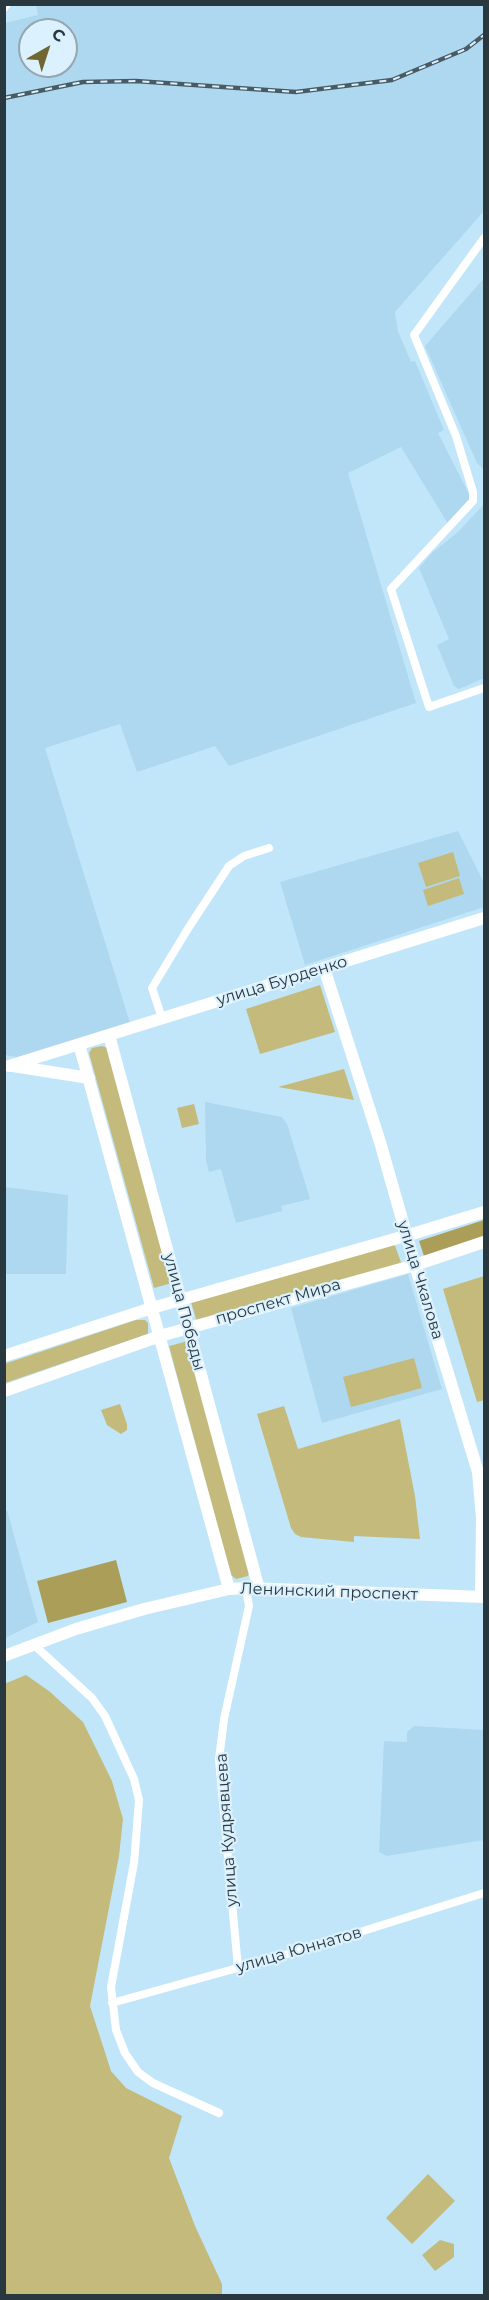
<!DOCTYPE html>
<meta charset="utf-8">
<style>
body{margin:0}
#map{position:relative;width:489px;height:2300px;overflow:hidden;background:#c1e6f9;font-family:Montserrat,sans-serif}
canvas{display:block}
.frame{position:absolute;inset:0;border:6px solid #29373f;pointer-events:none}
.north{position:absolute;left:18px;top:18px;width:60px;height:60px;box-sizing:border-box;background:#dbf1fd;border:2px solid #94a7b1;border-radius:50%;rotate:39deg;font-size:16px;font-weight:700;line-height:24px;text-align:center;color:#29373f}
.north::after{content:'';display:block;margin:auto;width:21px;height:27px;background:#6f6632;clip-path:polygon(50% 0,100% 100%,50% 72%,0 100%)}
</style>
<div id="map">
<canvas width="489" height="2300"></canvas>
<div class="frame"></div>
<div class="north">С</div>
</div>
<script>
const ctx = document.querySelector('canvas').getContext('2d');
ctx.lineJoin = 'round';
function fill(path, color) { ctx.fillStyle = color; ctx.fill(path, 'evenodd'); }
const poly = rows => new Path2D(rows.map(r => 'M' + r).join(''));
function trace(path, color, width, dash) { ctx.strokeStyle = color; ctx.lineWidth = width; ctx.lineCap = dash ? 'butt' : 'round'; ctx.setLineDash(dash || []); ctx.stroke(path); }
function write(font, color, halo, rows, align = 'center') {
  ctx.font = font + ' Montserrat,sans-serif'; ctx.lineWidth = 4.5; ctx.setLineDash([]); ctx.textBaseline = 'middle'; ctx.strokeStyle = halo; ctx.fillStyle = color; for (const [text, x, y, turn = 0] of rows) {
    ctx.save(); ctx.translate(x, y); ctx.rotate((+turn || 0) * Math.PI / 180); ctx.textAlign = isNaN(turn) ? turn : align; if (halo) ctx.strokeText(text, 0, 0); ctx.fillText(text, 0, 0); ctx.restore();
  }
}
fill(poly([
 [36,4,484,5,484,211,395,312,398,331,411,362,415,361,444,430,438,433,471,498,448,527,447,522,401,447,348,473,416,703,229,766,215,746,137,772,120,724,45,748,130,1023,23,1058,5,1055,5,23,38,15],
 [30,30,66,30,66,66,30,66],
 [484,278,484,470,477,463,425,346],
 [484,504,484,678,459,689,454,686,437,645,449,639,419,568,433,552,458,532],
 [458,831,484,883,484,907,305,965,280,882],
 [205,1102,282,1117,287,1124,310,1199,281,1206,282,1211,236,1223,221,1169,209,1172,206,1160],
 [5,1187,68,1195,66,1274,5,1274],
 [408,1274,442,1389,322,1423,291,1308],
 [7,1510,38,1622,5,1638,4,1511],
 [414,1726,484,1730,484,1840,387,1856,379,1852,384,1741,407,1742,407,1732]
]), '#add8ef');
fill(poly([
 [453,852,460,876,426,887,418,863],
 [459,878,464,894,428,906,423,890],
 [320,985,335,1032,260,1054,246,1009],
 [102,1046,107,1048,172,1283,154,1288,89,1053,92,1048],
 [344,1069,354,1100,278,1087],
 [194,1104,199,1124,182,1128,177,1108],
 [394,1243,402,1265,197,1322,191,1302],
 [484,1276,484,1400,477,1402,443,1289],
 [136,1320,145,1320,148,1323,148,1334,5,1383,4,1364],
 [188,1341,250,1570,248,1576,236,1579,231,1575,169,1346],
 [414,1358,422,1388,351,1407,343,1377],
 [120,1404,127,1424,127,1430,121,1434,107,1425,101,1410],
 [284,1406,298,1449,400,1419,415,1496,420,1539,354,1536,354,1542,301,1537,295,1534,291,1528,257,1414],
 [26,1675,49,1691,83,1722,112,1781,123,1819,119,1856,90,2006,111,2071,126,2088,182,2116,169,2158,195,2226,222,2284,222,2295,5,2295,4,1684],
 [428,2174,455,2201,412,2244,386,2218],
 [440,2240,454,2244,454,2257,435,2271,422,2255]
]), '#c4ba7b');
fill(poly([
 [484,1220,484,1236,424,1256,419,1241],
 [116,1560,127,1602,48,1623,37,1581]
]), '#ab9e58');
trace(poly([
 [4,8,7,4],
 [484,238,414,335,456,436,473,492,473,501,391,589,429,707,484,688],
 [162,1018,152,988,189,927,229,866,244,856,269,848],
 [33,1644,92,1698,105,1716,134,1779,139,1800,134,1863,111,1987,116,2030,125,2053,138,2072,153,2083,219,2113],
 [238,1968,219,1759,224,1719,249,1606,246,1588],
 [112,2003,309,1948,484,1893]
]), '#fff', 8);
trace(poly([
 [324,968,380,1142,415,1265,478,1472,482,1518,481,1597],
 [109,1035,259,1589],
 [79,1044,229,1589],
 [9,1066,484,918],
 [13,1066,89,1078],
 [4,1356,152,1308,412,1234,484,1212],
 [4,1391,160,1336,415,1265,484,1242],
 [4,1656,76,1629,144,1609,229,1589,246,1588,484,1597]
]), '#fff', 12);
const rail = poly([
 [4,98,83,82,136,81,296,92,392,80,466,49,484,35]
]);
trace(rail, '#485b65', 4.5);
trace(rail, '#dbf1fd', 2, [7]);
write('16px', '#29373f', '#dbf1fd', [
 ["улица Бурденко",282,981,-17],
 ["улица Чкалова",420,1280,73],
 ["проспект Мира",278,1302,-16],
 ["улица Победы",184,1312,75],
 ["Ленинский проспект",329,1592,2],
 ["улица Кудрявцева",227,1830,-94],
 ["улица Юннатов",299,1950,-16]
]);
</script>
